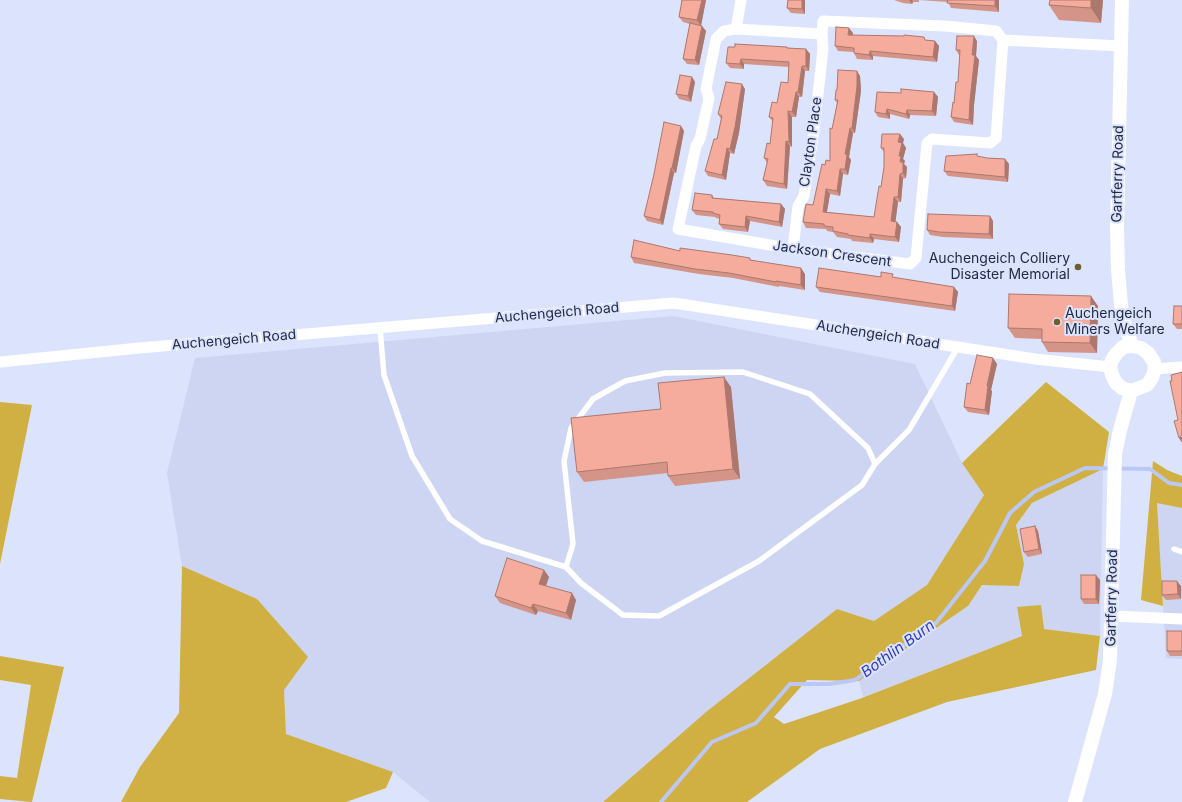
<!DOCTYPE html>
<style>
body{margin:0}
canvas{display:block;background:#dbe3fd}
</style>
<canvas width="1182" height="802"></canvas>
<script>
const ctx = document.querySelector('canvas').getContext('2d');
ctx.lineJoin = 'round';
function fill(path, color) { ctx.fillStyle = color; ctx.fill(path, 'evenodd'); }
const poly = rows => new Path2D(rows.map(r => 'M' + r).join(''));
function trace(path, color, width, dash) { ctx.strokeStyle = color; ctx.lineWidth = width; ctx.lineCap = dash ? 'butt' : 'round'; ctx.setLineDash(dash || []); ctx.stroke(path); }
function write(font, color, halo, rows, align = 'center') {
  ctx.font = font + ' Inter,sans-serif'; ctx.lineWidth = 4; ctx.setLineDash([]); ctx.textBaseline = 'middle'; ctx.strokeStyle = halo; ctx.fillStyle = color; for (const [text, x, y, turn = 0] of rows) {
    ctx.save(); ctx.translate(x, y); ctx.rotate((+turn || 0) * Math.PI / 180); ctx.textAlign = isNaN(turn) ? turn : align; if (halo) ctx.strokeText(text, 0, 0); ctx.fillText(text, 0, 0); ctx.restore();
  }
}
fill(poly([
 [673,316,915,364,962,463,984,495,927,585,874,621,837,609,706,712,603,802,430,802,393,772,286,734,284,690,257,599,182,566,167,473,195,358],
 [1103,469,1100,636,1043,629,1017,607,1022,636,863,697,859,681,968,606,982,585,1024,564,1016,525,1032,503],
 [1157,502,1182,508,1182,659,1166,658]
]), '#cdd5f2');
fill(poly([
 [1046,382,1109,432,1103,469,1032,503,1016,525,1024,564,1019,586,982,585,968,606,859,681,807,680,774,717,784,724,859,699,1022,636,1017,607,1041,605,1044,629,1100,636,1096,670,947,702,820,749,747,802,603,802,706,712,837,609,874,621,927,585,984,495,962,463],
 [0,402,32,405,0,564],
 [1153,461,1167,470,1182,476,1182,508,1157,503,1163,606,1141,600],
 [182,566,257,599,308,657,284,690,286,734,393,772,386,788,346,802,121,802,140,767,179,713],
 [0,656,64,667,32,802,0,799,0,776,17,778,31,685,0,680]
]), '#d0b043');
trace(poly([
 [661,802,712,742,756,723,790,684,830,684,855,680,936,623,985,561,1010,513,1034,492,1085,468,1150,469,1169,483,1182,485]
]), '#bbc8f6', 4);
trace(poly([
 [380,328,384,375,412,456,450,519,482,541,566,567,581,583,623,615,659,616,759,561,862,485,875,464,868,448,810,394,743,372,665,373,625,381,593,399,571,428,564,461,573,544,566,567],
 [875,464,909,430,958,347],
 [1174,549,1182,552]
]), '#fff', 5.5);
trace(poly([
 [736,29,741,0],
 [822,34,736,29,724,31,716,39,706,89,709,98,700,139,696,146,678,229,793,249,910,264,916,258,927,143,932,139,990,143,996,138,1003,40,1121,46],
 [793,249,798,206,804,196,814,131,823,49,822,34,823,21,945,26,996,31,1003,40],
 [0,362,139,348,674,303,1035,359,1110,367],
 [1155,369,1182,367],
 [1112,616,1182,619]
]), '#fff', 11);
trace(poly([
 [1122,0,1117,226,1118,270,1122,316,1132,346],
 [1132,346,1141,348,1148,353,1154,362,1155,369,1152,378,1147,385,1131,391,1122,388,1116,383,1112,375,1110,367,1112,360,1116,354,1123,347,1132,346],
 [1075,802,1105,694,1110,660,1115,454,1120,430,1131,391]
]), '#fff', 14);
fill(poly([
 [682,0,706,0,701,25,706,31,699,65,687,64,683,59,690,24,683,22,679,17],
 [788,0,805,0,805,14,791,13,787,8],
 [894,0,999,0,999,12,951,8,948,2,919,0,919,2,913,2,912,4,903,3],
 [1103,0,1101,23,1059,20,1049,5],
 [853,33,853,35,935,41,939,46,937,62,873,56,873,60,857,59,854,53,854,52,838,51,835,46],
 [977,41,976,56,979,60,974,105,973,125,954,122,951,117,958,82,960,55,959,55,956,50],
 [787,47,788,48,806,49,810,54,809,71,805,71,802,97,799,97,796,117,792,117,792,147,790,146,787,189,767,186,763,180,767,163,764,158,770,144,773,122,769,117,788,83,789,67,744,64,744,69,730,68,726,63],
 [857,71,860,76,861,91,855,133,853,133,849,157,851,160,848,175,843,174,840,196,830,194,827,212,874,217,881,187,884,167,884,152,881,148,904,139,903,143,906,148,903,159,905,161,904,164,907,167,906,178,903,179,901,202,898,202,895,222,897,222,901,227,899,242,874,239,873,243,852,241,851,239,837,237,833,232,827,231,826,229,806,228,803,222,813,205,825,165,830,161,832,129,837,103,835,100,837,90],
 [692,77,695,82,691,102,679,99,676,94],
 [745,89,739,133,734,154,730,153,726,180,708,176,705,171,717,139,721,119,718,114],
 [934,92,938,97,936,116,910,115,909,119,890,114,890,119,878,117,875,112,901,93],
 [681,126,684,131,676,173,674,173,663,225,647,221,644,216],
 [979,157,987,158,1005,159,1009,164,1008,182,948,176,944,171],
 [712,195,714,198,781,204,785,209,782,227,750,221,748,232,723,229,719,224,720,219,716,218,715,217,696,215,692,210],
 [990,216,993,221,993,239,943,237,930,235,927,230],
 [680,251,752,260,805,274,805,290,779,286,779,287,733,278,699,274,634,263,631,257],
 [881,277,896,278,954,287,958,292,955,311,820,292,816,287],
 [1098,306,1097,353,1048,352,1042,342,1042,339,1015,338,1008,328],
 [1182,306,1182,329,1177,329,1173,324],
 [993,358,997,364,991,390,992,391,989,415,968,412,964,407,970,384],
 [731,387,740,479,675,486,668,476,668,473,584,482,577,472,661,409],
 [1035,526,1038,531,1042,554,1028,557,1024,552],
 [544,570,549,577,546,586,576,600,571,620,538,611,536,615,500,603,495,596],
 [1100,580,1099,604,1084,604,1081,599],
 [1181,586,1181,599,1166,600,1162,595],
 [1182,631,1182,656,1170,656,1167,651]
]), '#d49487');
fill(poly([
 [702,0,706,0,701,26,697,20],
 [802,0,805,0,805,14,802,9],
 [909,0,912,0,913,2,912,4],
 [995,0,999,0,999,12,995,6],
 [1091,0,1103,0,1101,23,1091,8],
 [702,26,706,31,699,65,695,60],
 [849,28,853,33,852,40,848,35],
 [974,36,977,41,976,56,979,60,974,105,973,125,969,120],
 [935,41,939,46,937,62,933,57],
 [806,49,810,54,809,71,806,66],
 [870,51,873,56,873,60,869,55],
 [741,59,744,64,744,69,740,64],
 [802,66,805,71,802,97,798,92],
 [857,71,860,76,861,91,855,133,852,128],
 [692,77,695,82,691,102,688,96],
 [742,84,745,89,739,133,734,154,730,149],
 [796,92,799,97,796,117,792,112],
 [934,92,938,97,936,116,932,111],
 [887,109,890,114,890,119,886,114],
 [907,110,910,115,909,119,906,114],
 [788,111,792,117,792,147,789,142],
 [681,126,684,131,676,173,672,168],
 [850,128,853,133,849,157,851,160,848,175,845,169,845,154],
 [900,134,904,139,903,143,906,148,903,159,905,161,904,164,907,167,906,178,903,173,899,156,898,142],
 [786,141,790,146,787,189,784,184],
 [727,148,730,153,726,180,722,175],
 [1005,159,1009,164,1008,182,1005,177],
 [671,168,674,173,663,225,660,220],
 [840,169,843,174,840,196,837,191],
 [900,174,903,179,901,202,898,197],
 [826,189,830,194,826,217,823,212],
 [894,197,898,202,895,226,891,221],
 [781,204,785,209,782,227,779,222],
 [746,216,750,221,748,232,745,227],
 [990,216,993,221,993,239,989,234],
 [897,222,901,227,899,242,895,237],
 [870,234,874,239,873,243,870,238],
 [801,268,805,274,805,290,801,285],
 [954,287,958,292,955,311,952,306],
 [1091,296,1098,306,1097,353,1090,343],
 [993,358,997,364,991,390,992,391,989,415,985,410,987,386],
 [724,377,731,387,740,479,733,469],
 [1181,436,1182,438,1182,443,1179,438],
 [1035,526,1038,531,1042,554,1039,549],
 [544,570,549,577,544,591,539,584],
 [1096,575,1100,580,1099,604,1096,599],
 [1177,581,1181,586,1181,599,1178,594],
 [572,593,576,600,571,620,566,613],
 [533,604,538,611,536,615,531,608]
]), '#ac786e');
const building = poly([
 [682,0,702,0,697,20,679,17,682,0],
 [788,0,802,0,802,9,787,8,788,0],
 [948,0,995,0,995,6,947,3,948,0],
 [1050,0,1091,0,1091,8,1049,5,1050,0],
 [690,23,702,26,695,60,683,59,690,23],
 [836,27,849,28,848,35,904,36,904,35,924,37,925,40,935,41,933,57,870,51,869,55,854,53,854,48,835,46,836,27],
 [957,36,974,36,972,55,975,55,970,100,969,120,951,117,953,102,954,103,956,82,958,82,960,50,956,50,957,36],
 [735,44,787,47,787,48,806,49,806,66,802,66,798,92,796,92,792,112,788,111,789,142,786,141,784,184,763,180,768,159,764,158,767,143,770,144,773,118,769,117,772,102,777,103,781,82,788,83,789,62,741,59,740,64,726,63,728,47,735,47,735,44],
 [838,70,857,71,857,86,852,128,850,128,845,154,847,155,845,169,840,169,837,191,826,189,823,212,874,217,879,186,881,187,884,167,884,148,881,148,882,134,900,134,898,142,902,143,899,156,901,156,900,162,903,162,903,173,900,174,898,197,894,197,891,221,897,222,895,237,870,234,870,238,848,235,848,234,833,231,833,227,824,226,824,224,803,222,806,204,813,205,822,164,825,165,826,160,830,161,830,128,832,129,838,100,835,100,836,90,837,90,838,70],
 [680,75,692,77,688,96,676,94,680,75],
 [726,82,742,84,735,127,730,149,727,148,722,175,705,171,714,139,717,139,722,116,718,114,726,82],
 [901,89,934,92,932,111,907,110,906,114,887,109,886,114,875,112,877,92,901,93,901,89],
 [664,122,681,126,672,168,671,168,660,220,644,216,654,174,664,122],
 [977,154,977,156,987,158,1005,159,1005,177,944,171,946,156,977,154],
 [695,193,712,195,712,198,781,204,779,222,746,216,745,227,719,224,720,215,713,213,713,212,692,210,695,193],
 [928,214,990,216,989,234,939,232,927,230,928,214],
 [634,240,680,251,680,248,732,255,750,258,750,260,801,268,801,285,776,281,776,282,729,273,695,269,631,257,634,240],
 [819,268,881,277,881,272,893,274,892,277,954,287,952,306,816,287,819,268],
 [1009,294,1091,296,1090,343,1042,342,1042,329,1008,328,1009,294],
 [1174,306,1182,306,1182,324,1173,324,1174,306],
 [977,355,993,358,987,386,988,386,985,410,964,407,967,383,970,384,977,355],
 [1182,372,1182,435,1179,438,1174,421,1178,420,1170,381,1172,381,1171,375,1182,372],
 [724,377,733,469,668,476,667,462,577,472,571,418,661,409,658,383,724,377],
 [1035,526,1039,549,1024,552,1020,529,1035,526],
 [507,558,544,570,539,584,572,593,566,613,533,604,531,608,495,596,507,558],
 [1081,575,1096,575,1096,599,1081,599,1081,575],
 [1162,581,1177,581,1178,594,1162,595,1162,581],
 [1167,631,1182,631,1182,651,1167,651,1167,631]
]);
fill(building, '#f6ac9d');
trace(building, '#ac786e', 1);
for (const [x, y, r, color] of [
 [1078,267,4,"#6e5e2b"],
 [1057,322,4,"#6e5e2b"]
]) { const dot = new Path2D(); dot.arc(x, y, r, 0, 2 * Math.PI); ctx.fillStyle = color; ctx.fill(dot); trace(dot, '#dbe3fd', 1.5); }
write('14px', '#232a42', '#dbe3fd', [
 ["Clayton Place",811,142,-82],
 ["Gartferry Road",1118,174,-89],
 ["Jackson Crescent",832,254,8],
 ["Auchengeich Road",557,313,-5],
 ["Auchengeich Road",878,335,9],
 ["Auchengeich Road",234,340,-5],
 ["Gartferry Road",1112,598,-89]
]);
write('14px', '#232a42', '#dbe3fd', [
 ["Auchengeich Colliery",1070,259],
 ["Disaster Memorial",1070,275],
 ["Auchengeich",1065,314,"left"],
 ["Miners Welfare",1065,330,"left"]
], 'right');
write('italic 15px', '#323ab7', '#dbe3fd', [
 ["Bothlin Burn",898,649,-36]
]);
</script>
